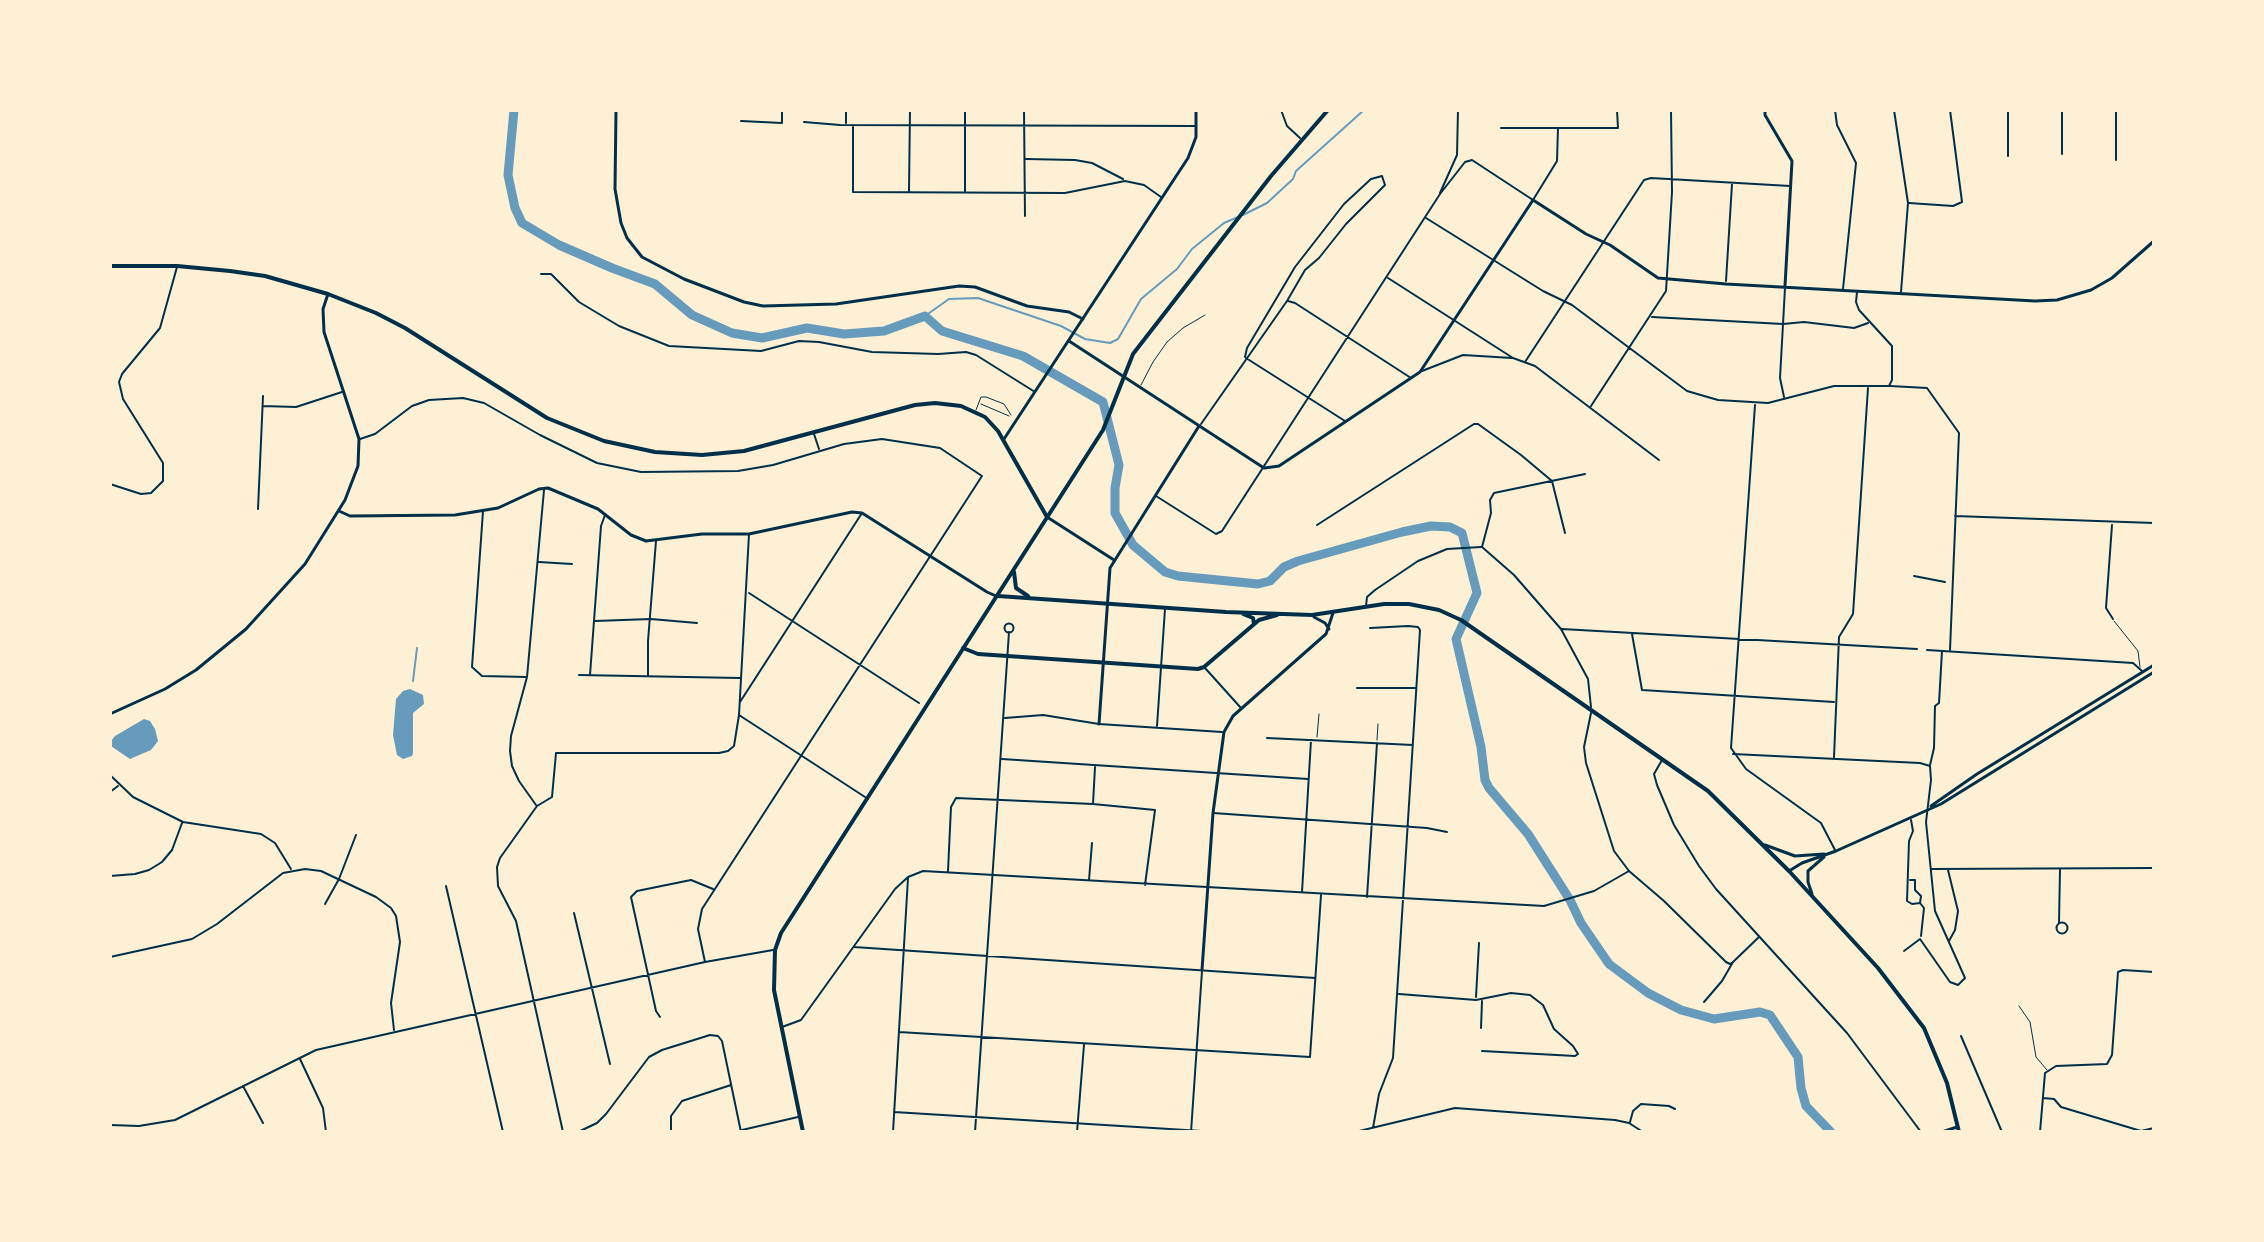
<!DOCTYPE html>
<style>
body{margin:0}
#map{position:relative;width:2264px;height:1242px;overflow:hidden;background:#fdf0d5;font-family:Helvetica,sans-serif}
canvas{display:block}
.frame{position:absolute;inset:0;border:112px solid #fdf0d5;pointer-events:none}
</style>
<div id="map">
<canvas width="2264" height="1242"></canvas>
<div class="frame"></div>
</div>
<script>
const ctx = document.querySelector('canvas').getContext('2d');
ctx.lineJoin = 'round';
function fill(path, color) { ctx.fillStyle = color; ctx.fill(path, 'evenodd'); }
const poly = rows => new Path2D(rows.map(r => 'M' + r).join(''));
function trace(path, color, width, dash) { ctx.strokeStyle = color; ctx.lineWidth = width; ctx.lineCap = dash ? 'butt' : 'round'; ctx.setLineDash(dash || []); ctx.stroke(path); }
fill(poly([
 [410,689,423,695,424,704,413,713,413,753,412,756,403,759,397,755,393,735,396,699,403,691],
 [144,719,150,721,155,729,158,741,151,750,130,759,111,746,111,741,115,736]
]), '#669bbc');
trace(poly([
 [1243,215,1267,203,1293,179,1296,171,1364,110],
 [925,316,949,299,978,298,1061,326,1085,339,1110,343,1118,339,1141,299,1177,269,1192,249,1224,223,1238,217],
 [413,681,417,648]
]), '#669bbc', 2);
trace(poly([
 [514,110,508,175,515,208,522,223,559,245,612,268,655,284,692,315,732,333,762,338,807,328,844,334,884,331,925,316,942,331,1023,356,1103,402,1119,465,1115,488,1115,513,1133,545,1165,572,1178,576,1258,584,1270,581,1284,567,1298,561,1402,532,1431,526,1450,527,1462,533,1477,593,1456,639,1481,747,1485,780,1489,788,1528,834,1570,900,1581,923,1609,964,1648,993,1681,1010,1714,1019,1760,1012,1770,1015,1798,1057,1801,1088,1806,1106,1831,1132]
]), '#669bbc', 9);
trace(poly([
 [1141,385,1153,362,1167,342,1183,328,1205,315],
 [981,404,1009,416],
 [976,410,981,397,986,397,1004,404,1011,415],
 [2114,621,2138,651,2140,667],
 [1317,737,1319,714],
 [1377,740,1378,724],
 [2019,1006,2030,1022,2036,1057,2047,1070]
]), '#003049', 1);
trace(poly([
 [1890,386,1927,388,1959,433,1950,650],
 [1955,516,2154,523],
 [2112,525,2106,608,2113,619],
 [1914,576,1945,582],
 [1930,765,1934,748,1935,706,1939,703,1942,651]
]), '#003049', 2);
trace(poly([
 [1024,110,1025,216],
 [1281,110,1287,126,1300,138],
 [1835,110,1837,125,1856,163,1843,289],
 [1894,110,1908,203,1901,292],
 [2008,110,2008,156],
 [2062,110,2062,154],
 [741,121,782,123,782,110],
 [804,122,840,125,1195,126],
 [846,123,846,110],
 [853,125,853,192,1065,193,1125,181,1144,185,1161,197],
 [1501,128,1618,128,1617,110],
 [1026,159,1075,160,1092,163,1123,179],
 [2116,160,2116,110],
 [909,191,910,110],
 [965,192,965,110],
 [1440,193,1457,155,1458,110],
 [1909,203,1953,206,1962,202,1950,110],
 [1426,218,1543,291,1572,305,1687,391,1718,400,1768,403,1834,386,1889,386,1892,380,1892,346,1859,310,1856,302,1857,292],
 [541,274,551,274,579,302,619,326,669,346,761,351,799,341,819,342,872,352,938,354,966,352,976,355,1035,392],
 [1388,278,1513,358,1535,366,1659,460],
 [1726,281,1732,184],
 [1288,301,1295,303,1411,378],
 [1652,317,1783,324,1804,322,1854,328,1868,323],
 [1246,358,1345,421],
 [1525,362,1644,180,1651,178,1790,186],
 [1422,371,1463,355,1512,358],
 [1784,397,1780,378,1785,288],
 [1755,405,1731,748,1746,769,1821,823,1835,850],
 [263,406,296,407,342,392],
 [1591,406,1666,291,1672,192,1671,110],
 [1201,424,1287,301,1305,270,1319,258,1346,224,1385,185,1382,176,1371,179,1344,204,1295,267,1247,348,1245,357],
 [814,434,819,449],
 [360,439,375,434,412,406,429,400,463,398,484,403,540,435,597,463,641,472,738,471,773,465,844,444,882,439,940,448,982,476,702,909,698,929,705,962],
 [110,484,141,494,151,493,163,481,163,463,123,399,119,382,122,374,160,328,177,267],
 [1156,496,1216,534,1222,531,1440,194,1465,162,1472,160,1533,200,1557,161,1558,128],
 [258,509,263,396],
 [483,511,472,667,482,676,526,677],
 [1317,525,1474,424,1478,424,1521,455,1552,481,1565,533],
 [1482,547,1514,575,1561,629,1588,679,1591,707],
 [1482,547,1491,513,1490,500,1494,493,1585,474],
 [539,562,572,564],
 [749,593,919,703],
 [1366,606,1367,597,1375,590,1418,561,1447,549,1481,547],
 [595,621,651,619,697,623],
 '1004.5 628a4.5 4.5 0 1 1 9 0a4.5 4.5 0 1 1-9 0Z',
 [1370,628,1408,626,1418,627,1420,630,1393,1058,1379,1094,1373,1128],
 [1562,629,1917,649],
 [1632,634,1642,690,1834,702],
 [1927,650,2133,663,2142,671],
 [1205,668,1241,708],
 [579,675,740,678],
 [590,675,601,526,605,515],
 [648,676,648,641,656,541],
 [1357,688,1416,688],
 [740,702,862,513],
 [1591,713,1584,747,1586,763,1614,851,1629,871,1664,901,1726,962,1730,964,1733,962],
 [739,715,865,797],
 [1005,718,1043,715,1099,724,1222,732],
 [1157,726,1165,609],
 [1267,738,1413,745],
 [1733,754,1920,763,1930,766,1931,780,1926,822,1935,911,1965,978,1958,985,1950,982,1920,939,1904,951],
 [1834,757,1839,637,1853,614,1868,388],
 [1002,759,1308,779],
 [1662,760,1654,774,1657,785,1674,825,1699,866,1716,889,1847,1033,1921,1132],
 [110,775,133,797,183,822,261,834,275,843,291,869],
 [110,792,118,786],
 [1093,804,1095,767],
 [536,805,519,781,512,766,510,751,511,736,527,677,544,490],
 [1213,813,1427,828,1447,832],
 [1911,820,1913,831,1909,841,1907,901,1912,904,1920,903],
 [1931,869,2154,868],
 [1948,870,1958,911,1955,930,1949,941],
 [948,871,951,807,956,798,1093,804,1155,810,1145,885],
 [110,876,135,874,149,870,162,862,172,850,182,823],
 [1089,880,1092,843],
 [1910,880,1915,880,1915,890,1921,896,1920,903,1924,908,1921,936],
 [446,886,503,1132],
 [1302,892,1311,740],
 [1367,897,1377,743],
 [325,904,339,879,356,835],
 [574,913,610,1064],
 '2056.5 928a5.5 5.5 0 1 1 11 0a5.5 5.5 0 1 1-11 0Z',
 [2059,923,2060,869],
 [854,947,1315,978],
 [110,957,192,939,217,924,283,873,305,869,321,871,376,897,391,908,396,916,400,942,391,1003,394,1030],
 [1399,994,1476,1000,1511,993,1530,995,1543,1005,1554,1029,1573,1046,1578,1054,1575,1056,1482,1051],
 [1476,997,1479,943],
 [1704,1002,1722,981,1733,962,1759,937],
 [660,1017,656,1011,631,897,637,891,691,880,713,889],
 [782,1027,801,1020,895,889,908,877,923,871,1544,906,1594,891,1629,871],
 [1481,1028,1482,1001],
 [899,1032,1310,1057,1321,895],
 [1961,1036,2002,1132],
 [300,1059,323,1108,326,1132],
 [243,1086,263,1123],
 [2043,1098,2054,1099,2061,1107,2141,1131,2154,1128],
 [894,1112,1218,1132],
 [1630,1122,1633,1111,1641,1104,1669,1106,1675,1109],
 [110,1125,139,1126,175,1120,316,1050,705,962,773,950],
 [742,1130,798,1117],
 [563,1132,516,921,498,886,497,867,500,858,537,806,552,797,556,753,719,753,728,751,734,746,739,715,749,534],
 [578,1132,597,1123,606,1114,649,1057,662,1050,710,1035,718,1036,722,1041,741,1132],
 [671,1132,671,1116,682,1101,731,1085],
 [893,1132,908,878],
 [975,1132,1009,632],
 [1077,1132,1084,1045],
 [1191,1132,1202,971],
 [1355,1132,1455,1108,1615,1120,1629,1123,1643,1132],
 [2040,1132,2045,1073,2056,1066,2107,1064,2112,1055,2118,972,2123,970,2154,972]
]), '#003049', 2);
trace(poly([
 [616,110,615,189,621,223,627,238,642,257,684,279,744,302,763,306,836,304,959,286,975,287,1027,306,1069,312,1083,319],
 [1765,110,1765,115,1792,161,1785,286],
 [1069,341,1264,468,1272,467,1279,466,1420,372,1533,200,1586,234,1610,245,1658,278,1726,284,2035,301,2057,300,2091,290,2112,278,2154,241],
 [1004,439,1188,158,1196,137,1196,110],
 [339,511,350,516,455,515,498,508,539,489,548,488,598,509,631,535,646,541,702,534,749,534,852,512,862,513,987,592,996,596],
 [1047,517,1114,560],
 [1314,617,1325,623,1329,629],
 [1099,724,1110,568,1199,426],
 [1202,970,1213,813,1224,732,1233,716,1326,634,1333,613],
 [1942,1132,1957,1127]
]), '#003049', 3);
trace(poly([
 [110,714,165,689,196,670,246,629,305,564,345,500,358,466,359,439,324,332,323,309,328,294],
 [1931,806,1977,774,2154,665],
 [1765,845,1795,856,1824,854],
 [1789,871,1802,863,1836,851,1941,804,2154,672],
 [1812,894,1808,882,1808,871,1824,857]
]), '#003049', 3);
trace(poly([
 [110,266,177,266,230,271,265,276,328,294,376,313,405,328,547,418,604,441,655,452,702,455,744,451,915,405,935,403,961,406,985,417,998,431,1047,517],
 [1014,572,1016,588,1028,596],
 [998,596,1226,612,1312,615,1384,604,1409,604,1439,610,1461,620,1708,791,1789,871,1878,968,1924,1028,1947,1083,1959,1132],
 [1243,614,1253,618,1254,624],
 [963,648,978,654,1198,669,1204,667,1259,620,1277,615],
 [803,1132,774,990,775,950,781,933,1103,430,1133,354,1271,176,1328,110]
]), '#003049', 4);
</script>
